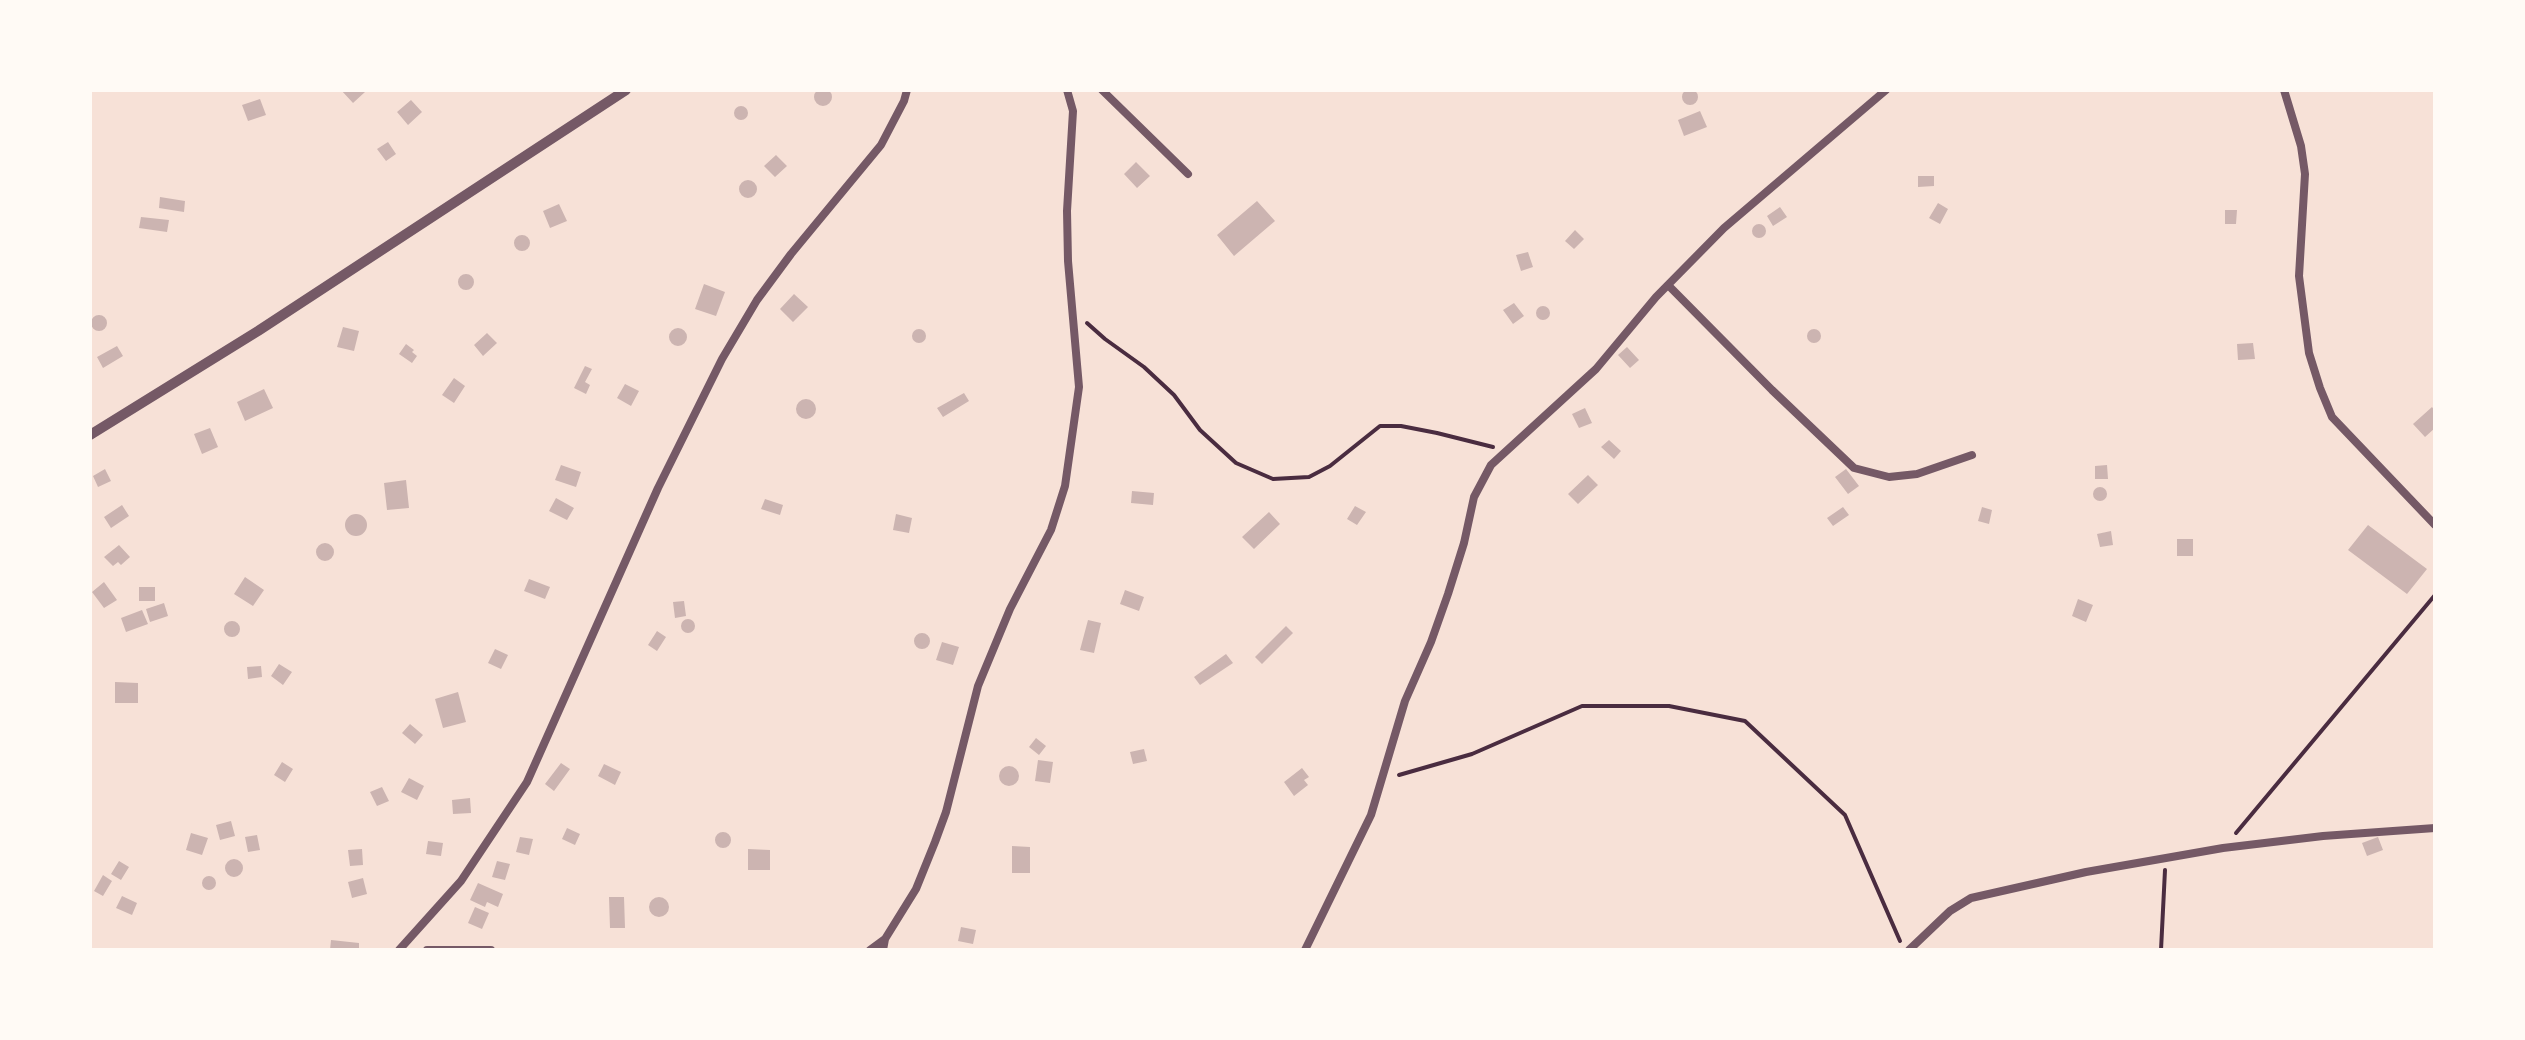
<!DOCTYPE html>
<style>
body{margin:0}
#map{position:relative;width:2525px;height:1040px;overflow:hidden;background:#f7e1d7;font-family:Commissioner,sans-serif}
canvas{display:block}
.frame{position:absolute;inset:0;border:92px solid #fffaf5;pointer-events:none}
</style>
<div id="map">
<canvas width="2525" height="1040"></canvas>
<div class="frame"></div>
</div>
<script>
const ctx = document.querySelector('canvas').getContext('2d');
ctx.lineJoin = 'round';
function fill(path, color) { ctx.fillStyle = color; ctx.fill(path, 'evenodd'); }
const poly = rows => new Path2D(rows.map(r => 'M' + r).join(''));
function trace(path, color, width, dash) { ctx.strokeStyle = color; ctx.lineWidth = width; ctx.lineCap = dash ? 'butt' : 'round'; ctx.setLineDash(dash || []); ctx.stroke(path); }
fill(poly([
 '814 97a9 9 0 1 1 18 0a9 9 0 1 1-18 0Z',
 '1682 97a8 8 0 1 1 16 0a8 8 0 1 1-16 0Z',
 [341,90,363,90,365,92,353,103],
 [260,99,266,115,248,121,242,105],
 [411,100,422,112,408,125,397,112],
 '734 113a7 7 0 1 1 14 0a7 7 0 1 1-14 0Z',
 [1700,111,1707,127,1684,136,1678,120],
 [388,142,396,154,386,161,377,149],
 [776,155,787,166,775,177,764,166],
 [1136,162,1150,176,1137,188,1124,174],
 [1918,176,1934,176,1934,186,1918,187],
 '739 189a9 9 0 1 1 18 0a9 9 0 1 1-18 0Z',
 [160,197,185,201,184,212,159,208],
 [1257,201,1275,221,1234,256,1217,235],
 [1938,203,1948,209,1940,224,1929,218],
 [559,204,567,221,550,228,543,211],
 [1780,207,1787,217,1773,226,1767,216],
 [2225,210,2237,210,2236,224,2225,224],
 [141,217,169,220,167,232,139,228],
 '1752 231a7 7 0 1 1 14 0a7 7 0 1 1-14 0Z',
 [1575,230,1584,239,1574,249,1565,241],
 '514 243a8 8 0 1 1 16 0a8 8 0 1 1-16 0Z',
 [1528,252,1533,267,1521,271,1516,255],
 '458 282a8 8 0 1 1 16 0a8 8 0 1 1-16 0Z',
 [704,284,725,292,716,316,695,309],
 [794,294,808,307,793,322,780,309],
 [1514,303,1524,316,1513,324,1503,310],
 '1536 313a7 7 0 1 1 14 0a7 7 0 1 1-14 0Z',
 '91 323a8 8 0 1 1 16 0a8 8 0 1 1-16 0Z',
 [343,327,359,331,354,351,337,347],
 '669 337a9 9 0 1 1 18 0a9 9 0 1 1-18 0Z',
 '1807 336a7 7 0 1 1 14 0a7 7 0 1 1-14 0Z',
 '912 336a7 7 0 1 1 14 0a7 7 0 1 1-14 0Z',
 [487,333,497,343,483,356,474,345],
 [2253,343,2255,359,2238,360,2237,344],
 [406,344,414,350,412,352,417,356,412,363,399,354],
 [117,346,123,356,103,368,97,357],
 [1627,347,1639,360,1630,368,1618,355],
 [585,366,592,369,585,382,590,385,586,394,574,388],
 [454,378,465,386,454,403,442,395],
 [625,384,639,391,631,406,617,398],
 [264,389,273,408,245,421,237,402],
 [964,393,969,401,943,417,937,408],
 '796 409a10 10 0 1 1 20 0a10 10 0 1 1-20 0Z',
 [2432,407,2435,411,2435,428,2425,437,2413,424],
 [1585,408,1592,423,1579,428,1572,414],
 [210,428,218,447,202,454,194,434],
 [1609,440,1621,451,1614,459,1601,447],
 [561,465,581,472,576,487,555,480],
 [2107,465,2108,479,2095,479,2095,466],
 [105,469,111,481,98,487,93,476],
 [1846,469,1859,486,1848,494,1835,477],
 [1588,475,1598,485,1578,504,1568,494],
 [406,480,409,508,387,510,384,483],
 '2093 494a7 7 0 1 1 14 0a7 7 0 1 1-14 0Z',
 [1132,491,1154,493,1153,505,1131,503],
 [556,498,574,508,567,520,549,511],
 [765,499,783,505,780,515,761,509],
 [122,505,129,516,111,528,104,517],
 [1355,506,1366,512,1357,525,1347,519],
 [1843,507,1849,515,1833,526,1827,518],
 [1982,507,1992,510,1989,524,1978,521],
 [1269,512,1280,524,1254,549,1242,537],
 [896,514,912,518,909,533,893,530],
 '345 525a11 11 0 1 1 22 0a11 11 0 1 1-22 0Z',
 [2368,525,2427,569,2407,594,2348,550],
 [2111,531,2113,545,2100,547,2097,534],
 [2177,539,2193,539,2193,556,2177,556],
 '316 552a9 9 0 1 1 18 0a9 9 0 1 1-18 0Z',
 [119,545,130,557,121,565,118,562,113,566,104,557],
 [245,577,264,590,253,606,234,594],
 [529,579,550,587,545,599,524,591],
 [104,582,117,600,104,608,92,592],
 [139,587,155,587,155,601,139,601],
 [1125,590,1144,597,1139,611,1120,604],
 [2078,599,2093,605,2086,622,2072,616],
 [684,601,686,616,675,618,673,602],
 [164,603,168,616,150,622,146,609],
 [142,610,148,624,126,632,121,618],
 '681 626a7 7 0 1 1 14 0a7 7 0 1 1-14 0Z',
 [1088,620,1101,623,1094,653,1080,650],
 '224 629a8 8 0 1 1 16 0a8 8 0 1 1-16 0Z',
 [1286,626,1293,633,1262,664,1255,657],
 [657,631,666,637,657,651,648,645],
 '914 641a8 8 0 1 1 16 0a8 8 0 1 1-16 0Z',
 [942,642,959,647,953,665,936,660],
 [495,649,508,655,501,669,488,663],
 [1226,654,1233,663,1200,685,1194,677],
 [279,664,292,672,283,685,271,676],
 [261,666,262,677,248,679,247,667],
 [115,682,138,683,138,703,115,703],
 [458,692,466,722,443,728,435,699],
 [410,724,423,735,415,744,402,733],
 [1036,738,1046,746,1039,755,1029,747],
 [1144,749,1147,761,1133,764,1130,752],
 [1038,760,1053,762,1050,783,1035,781],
 [282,762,293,769,285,782,274,775],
 [561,763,570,769,554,791,545,784],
 [604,764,621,772,615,785,598,776],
 '999 776a10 10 0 1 1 20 0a10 10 0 1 1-20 0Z',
 [1302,768,1309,777,1304,780,1308,785,1294,796,1284,782],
 [409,778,424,786,417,800,401,792],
 [382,787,389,801,377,806,370,792],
 [470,798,471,813,453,814,452,800],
 [231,821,235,836,220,840,216,825],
 [567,828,580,834,575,845,562,839],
 '715 840a8 8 0 1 1 16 0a8 8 0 1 1-16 0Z',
 [191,833,208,838,202,855,186,850],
 [257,835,260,850,248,852,245,837],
 [520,837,533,839,529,855,516,852],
 [2378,837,2383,850,2367,856,2362,843],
 [428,841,443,843,441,856,426,854],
 [1012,846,1030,847,1030,873,1012,873],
 [362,849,363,865,350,866,348,850],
 [748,849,770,850,770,870,748,870],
 '225 868a9 9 0 1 1 18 0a9 9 0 1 1-18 0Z',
 [119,861,129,867,121,880,111,874],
 [497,861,510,864,505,880,492,877],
 [103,875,112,881,103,896,94,891],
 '202 883a7 7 0 1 1 14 0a7 7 0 1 1-14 0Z',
 [363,878,367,894,352,898,348,882],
 [478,883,503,894,498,907,487,902,485,907,470,900],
 [122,896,137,903,132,915,116,908],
 [609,897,624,897,625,928,610,928],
 '649 907a10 10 0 1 1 20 0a10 10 0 1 1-20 0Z',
 [475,907,489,913,482,929,468,923],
 [961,927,976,930,973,944,958,941],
 [331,940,359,943,359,950,330,950]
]), '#ccb4b1');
trace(poly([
 [1087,323,1105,339,1144,367,1174,395,1200,430,1236,463,1273,479,1309,477,1330,466,1380,426,1401,426,1437,433,1493,447],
 [1399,775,1472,754,1582,706,1669,706,1745,721,1845,815,1900,941],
 [2236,833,2435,595],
 [2161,950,2165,870]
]), '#4a2c40', 4);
trace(poly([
 [1102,90,1188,174],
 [2284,90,2301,146,2305,174,2299,276,2309,353,2320,388,2332,417,2435,525],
 [1668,285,1772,390,1854,468,1889,477,1917,474,1972,455],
 [399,950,461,881,527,782,658,488,722,359,757,300,791,254,881,145,904,101,907,90],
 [427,950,491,950],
 [870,950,885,939],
 [883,950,885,939,916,889,935,842,946,812,978,686,1010,609,1051,530,1065,486,1079,387,1068,261,1067,211,1073,111,1067,90],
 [1305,950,1371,815,1405,701,1431,642,1448,594,1464,543,1474,497,1491,465,1596,369,1656,297,1724,228,1886,90],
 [1909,950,1950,911,1971,898,2086,872,2223,848,2323,836,2435,828]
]), '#755966', 8);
trace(poly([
 [90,435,258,331,626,90]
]), '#755966', 10);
</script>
